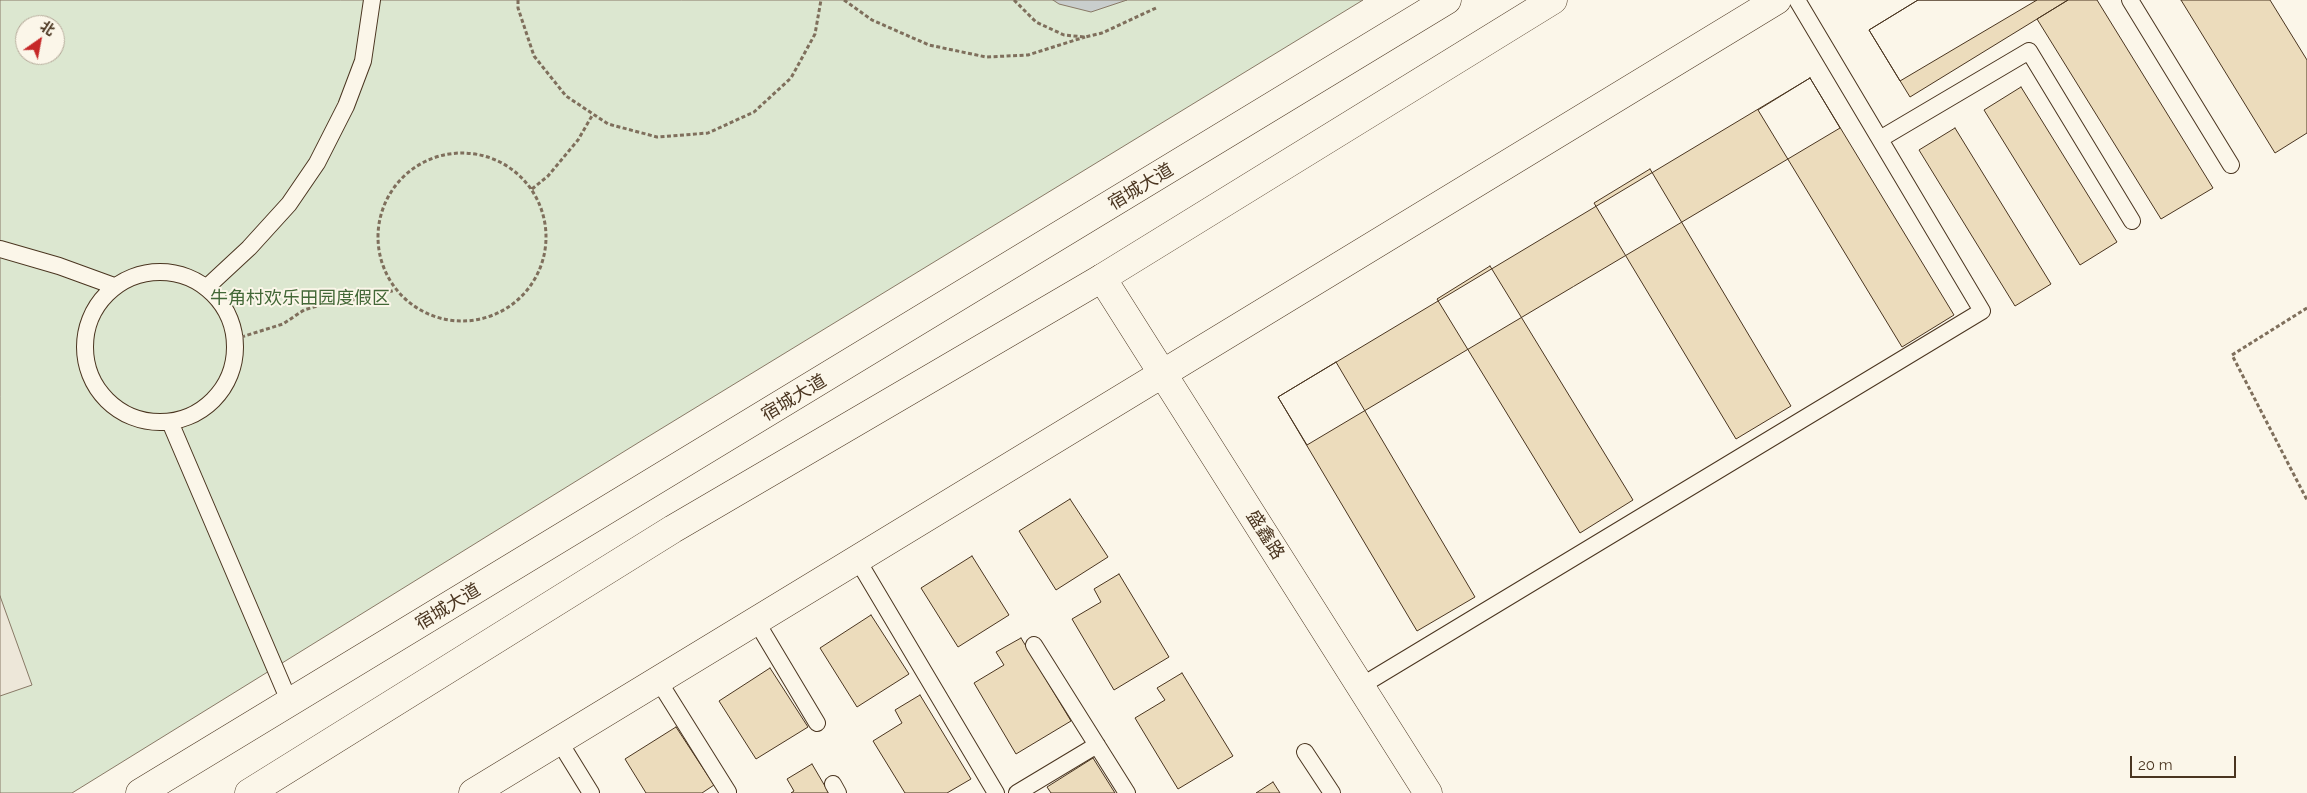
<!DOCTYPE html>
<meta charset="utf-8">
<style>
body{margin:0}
#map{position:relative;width:2307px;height:793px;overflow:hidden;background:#fbf6e9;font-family:Raleway,"Noto Sans SC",sans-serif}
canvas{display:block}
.north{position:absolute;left:15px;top:15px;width:50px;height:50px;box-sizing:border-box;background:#fbf6e9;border:1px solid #b4a999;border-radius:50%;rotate:33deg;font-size:14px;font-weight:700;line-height:20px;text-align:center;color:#4a3520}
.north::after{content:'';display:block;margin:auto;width:18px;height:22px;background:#c62828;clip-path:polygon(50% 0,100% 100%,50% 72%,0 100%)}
.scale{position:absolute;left:2130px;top:756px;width:106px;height:22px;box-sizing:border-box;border:2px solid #4a3520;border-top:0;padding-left:6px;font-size:15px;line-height:18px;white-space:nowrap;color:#4a3520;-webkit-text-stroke:4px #fbf6e9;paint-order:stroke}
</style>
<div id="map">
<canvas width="2307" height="793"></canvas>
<div class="north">北</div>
<div class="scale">20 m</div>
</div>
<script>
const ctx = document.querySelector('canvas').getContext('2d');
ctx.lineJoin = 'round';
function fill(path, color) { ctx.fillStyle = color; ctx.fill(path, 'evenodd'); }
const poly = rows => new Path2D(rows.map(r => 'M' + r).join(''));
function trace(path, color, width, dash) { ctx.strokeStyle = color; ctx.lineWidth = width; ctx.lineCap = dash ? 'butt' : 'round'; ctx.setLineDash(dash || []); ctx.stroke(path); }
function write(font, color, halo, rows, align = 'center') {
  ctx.font = font + ' Raleway,"Noto Sans SC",sans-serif'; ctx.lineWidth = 4; ctx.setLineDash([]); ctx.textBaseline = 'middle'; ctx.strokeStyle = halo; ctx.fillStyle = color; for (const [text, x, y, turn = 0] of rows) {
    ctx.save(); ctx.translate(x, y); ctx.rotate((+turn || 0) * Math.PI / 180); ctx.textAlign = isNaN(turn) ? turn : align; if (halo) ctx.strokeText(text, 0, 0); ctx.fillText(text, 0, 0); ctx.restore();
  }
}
const green = poly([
 [0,0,1363,0,641,441,72,793,0,793,0,0],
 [25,25,55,25,55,55,25,55,25,25]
]);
fill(green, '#dce7d0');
trace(green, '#887966', 1);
const parking = poly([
 [0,596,32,685,0,696,0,596]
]);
fill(parking, '#ede7d9');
trace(parking, '#887966', 1);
const water = poly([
 [1053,0,1127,0,1091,12,1059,4,1053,0]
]);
fill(water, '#c9cecd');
trace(water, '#887966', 1);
const building = poly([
 [1918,0,2037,0,1900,81,1869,30,1918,0],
 [1918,0,2068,0,1910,97,1869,30,1918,0],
 [2068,0,2097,0,2213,188,2161,219,2037,19,2068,0],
 [2181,0,2270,0,2307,60,2307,133,2275,153,2181,0],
 [1810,78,1954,315,1902,347,1758,110,1810,78],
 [1810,78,1840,128,1307,445,1278,397,1810,78],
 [2021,87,2117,242,2080,265,1984,110,2021,87],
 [1955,128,2051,284,2015,306,1919,150,1955,128],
 [1650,169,1791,406,1736,439,1594,203,1650,169],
 [1490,266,1633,500,1580,533,1437,299,1490,266],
 [1336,362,1475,597,1417,631,1278,397,1336,362],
 [1070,499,1108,557,1056,590,1019,531,1070,499],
 [972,556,1009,615,958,647,921,588,972,556],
 [1119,574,1169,657,1114,690,1072,619,1101,602,1094,589,1119,574],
 [871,615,909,674,857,707,820,648,871,615],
 [1021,638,1071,721,1016,754,974,683,1004,665,996,652,1021,638],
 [770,668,808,727,756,759,719,701,770,668],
 [1182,673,1233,756,1178,789,1135,718,1165,700,1157,688,1182,673],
 [920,695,971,779,947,793,905,793,873,741,902,723,895,710,920,695],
 [676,727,714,785,702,793,646,793,625,759,676,727],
 [1093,758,1115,793,1051,793,1047,787,1093,758],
 [812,764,829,793,791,793,794,791,787,779,812,764],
 [1273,782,1280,793,1256,793,1273,782]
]);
fill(building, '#ecdcbc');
trace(building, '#4a3520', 1);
const lane = poly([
 [2130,0,2231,165],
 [1880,139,2029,51,2132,221],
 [0,249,59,266,114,286],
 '85 347a75 75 0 1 1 150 0a75 75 0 1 1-150 0Z',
 [207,287,249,248,289,204,317,163,346,106,363,61,372,0],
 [170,422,290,703],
 [857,559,996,793],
 [756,621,817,723],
 [1034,645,1127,793],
 [658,680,728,792],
 [1361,686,1982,311,1797,0],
 [559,741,591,793],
 [1305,752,1332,793],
 [833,784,838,793],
 [1017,793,1097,745]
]);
const street = poly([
 [1102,278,1428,793],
 [473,793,1777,0]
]);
const primary = poly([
 [140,793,1447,0],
 [249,793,673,529,1102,278,1553,0]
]);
trace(lane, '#4a3520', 18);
trace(street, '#4a3520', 29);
trace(primary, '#4a3520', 29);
trace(poly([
 [518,0,518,8,534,56,566,96,608,124,657,137,708,133,754,112,791,78,815,34,821,0],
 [844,0,872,20,929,45,986,57,1028,55,1085,37],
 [1014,0,1036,22,1064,35,1085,37,1102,33,1156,8],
 '378 237a84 84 0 1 1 168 0a84 84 0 1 1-168 0Z',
 [532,189,548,176,578,140,593,114],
 [2307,308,2232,355,2307,500],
 [235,339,283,324,304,310,324,304,375,296,395,290]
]), '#7f6f5c', 3, [4, 2.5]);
trace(lane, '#fbf6e9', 16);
trace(street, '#fbf6e9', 28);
trace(primary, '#fbf6e9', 28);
write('18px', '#4a3520', '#fbf6e9', [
 ["宿城大道",1141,187,-31],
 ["宿城大道",794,398,-31],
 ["盛鑫路",1265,535,58],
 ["宿城大道",448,607,-31]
]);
write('18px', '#436837', '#fbf6e9', [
 ["牛角村欢乐田园度假区",300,299]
]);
</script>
